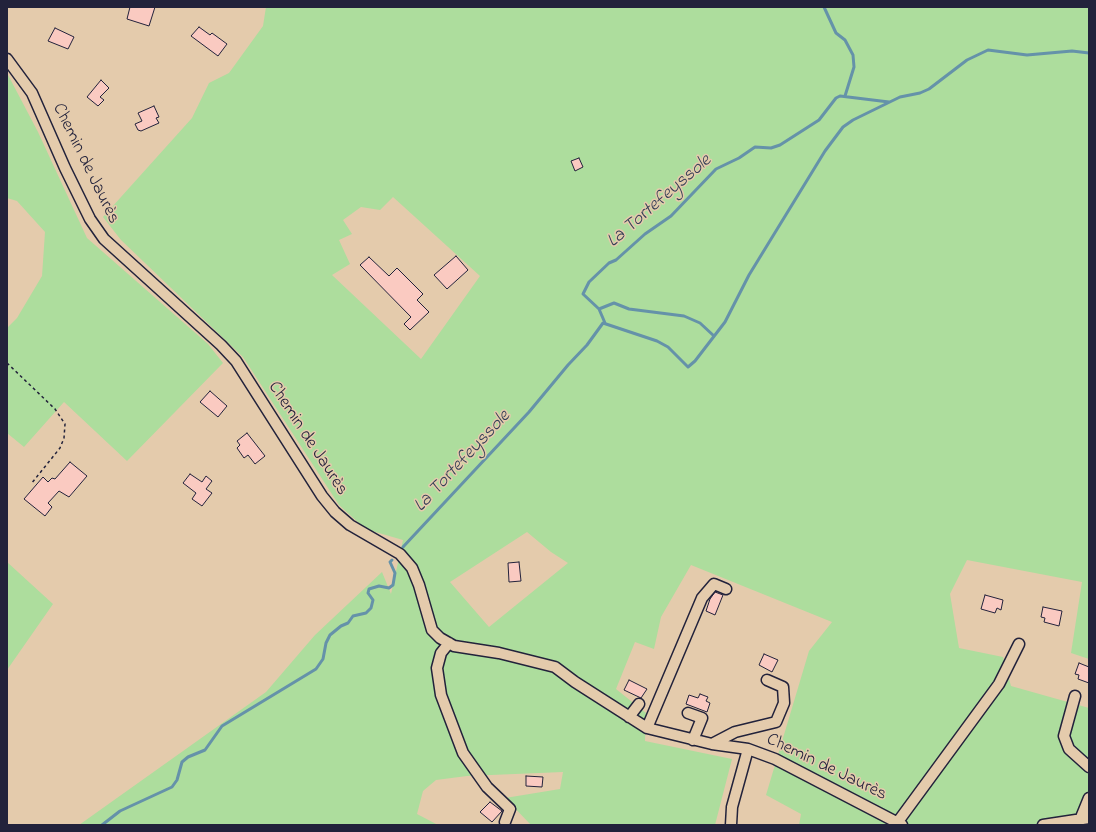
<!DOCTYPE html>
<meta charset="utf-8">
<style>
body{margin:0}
#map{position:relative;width:1096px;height:832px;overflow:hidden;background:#e4cbac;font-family:"Indie Flower",sans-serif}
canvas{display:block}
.frame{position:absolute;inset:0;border:8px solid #22223b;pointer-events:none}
</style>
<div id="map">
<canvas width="1096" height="832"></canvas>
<div class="frame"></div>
</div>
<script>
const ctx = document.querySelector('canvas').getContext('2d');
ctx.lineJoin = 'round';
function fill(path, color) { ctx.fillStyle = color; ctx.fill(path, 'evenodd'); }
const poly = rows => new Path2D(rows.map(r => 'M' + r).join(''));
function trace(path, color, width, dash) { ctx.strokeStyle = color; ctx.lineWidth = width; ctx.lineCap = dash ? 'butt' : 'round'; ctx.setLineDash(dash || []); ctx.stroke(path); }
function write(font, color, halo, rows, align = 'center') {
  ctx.font = font + ' "Indie Flower",sans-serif'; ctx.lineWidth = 3; ctx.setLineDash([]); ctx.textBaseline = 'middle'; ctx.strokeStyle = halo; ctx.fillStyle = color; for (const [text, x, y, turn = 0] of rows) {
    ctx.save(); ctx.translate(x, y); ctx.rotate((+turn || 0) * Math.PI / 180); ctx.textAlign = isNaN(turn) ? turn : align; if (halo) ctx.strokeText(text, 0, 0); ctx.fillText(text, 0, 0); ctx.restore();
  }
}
fill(poly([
 [266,7,1089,7,1089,659,1071,653,1082,582,967,560,950,594,959,648,1003,657,1011,686,1089,708,1089,825,799,825,801,814,766,795,809,651,832,622,691,565,661,617,654,649,635,642,616,689,646,713,645,741,732,759,715,825,531,825,505,798,560,789,563,772,467,776,436,780,423,791,417,814,438,825,79,825,266,692,315,635,382,572,391,594,403,540,372,531,362,526,339,505,243,357,121,240,103,217,192,118,209,83,229,73,263,26],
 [393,197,480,276,421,359,332,275,350,264,339,240,352,234,343,220,361,207,380,210],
 [527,532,551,552,568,563,489,627,450,582],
 [7,73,38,132,87,238,208,344,223,363,127,461,64,402,24,447,7,433,7,328,17,318,42,276,45,232,17,201,7,198],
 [7,562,53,604,7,670]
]), '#addd9d');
trace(poly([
 [824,7,836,33,845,40,853,55,854,67,845,96],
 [599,309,614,303,629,309,684,316,700,323,714,336],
 [605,323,599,309,583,294,589,282,609,263,616,260,645,234,671,216,716,169,739,158,755,147,771,148,780,145,819,120,836,98,840,96,889,102],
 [403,547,529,412,568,365,587,345,603,323,657,341,668,347,688,367,695,361,725,322,749,275,825,151,843,127,853,120,900,97,920,93,929,89,967,60,988,50,1027,55,1072,51,1089,53],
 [102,825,120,811,172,787,177,780,182,762,188,757,205,750,222,726,316,669,323,659,326,643,330,635,341,626,348,623,353,616,366,613,371,608,373,600,368,593,369,589,379,586,389,588,393,585,395,573,390,562,392,560]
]), '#6592a9', 3);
const building = poly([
 [130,7,155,7,149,26,127,19,130,7],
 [199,27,210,35,212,33,227,44,218,56,191,36,199,27],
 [55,28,74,37,68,49,48,41,55,28],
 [101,80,109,88,100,97,104,100,98,106,87,97,101,80],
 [154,106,159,117,156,118,159,123,141,131,138,130,135,124,142,121,138,113,154,106],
 [579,158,583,167,575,171,571,161,579,158],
 [456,256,468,270,447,289,434,275,456,256],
 [369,257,389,276,397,268,423,294,417,300,429,312,410,330,404,324,411,317,360,265,369,257],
 [210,391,227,406,218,417,200,402,210,391],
 [247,433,265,456,255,464,248,455,244,458,237,448,240,445,237,441,247,433],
 [70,462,87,476,69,497,59,491,48,503,52,507,45,516,24,499,43,477,48,482,52,478,55,479,70,462],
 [190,474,202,482,206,476,212,481,206,489,212,493,202,506,192,499,196,493,183,483,190,474],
 [519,562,521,581,509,582,508,563,519,562],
 [715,592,723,595,715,615,706,611,710,599,715,592],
 [985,595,1003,600,1001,610,997,608,995,613,981,609,985,595],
 [1043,607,1062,611,1059,626,1044,622,1045,618,1041,617,1043,607],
 [764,654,778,660,772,672,759,665,764,654],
 [1079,663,1089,667,1089,683,1078,679,1079,675,1075,674,1079,663],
 [629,680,647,689,641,698,624,690,629,680],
 [700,694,708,697,706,701,710,703,707,712,686,704,689,695,698,698,700,694],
 [526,776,543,777,542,787,526,786,526,776],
 [490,802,502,811,492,822,480,812,490,802]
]);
fill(building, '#facac1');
trace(building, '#22223b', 1);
const minor = poly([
 [7,59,32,93,65,168,90,219,104,239,221,345,236,361,322,496,335,512,350,525,400,554,412,568,419,585,432,630,440,638,454,646,499,653,555,667,575,682,647,728,712,744,748,749,775,759,902,825],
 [449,643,441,653,437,668,441,695,463,753,487,787,510,809,505,822],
 [1075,696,1064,736,1069,749,1089,767],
 [688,713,702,718,693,740],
 [629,717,639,704],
 [647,728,702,598,714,584,726,589],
 [712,744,735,732,776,722,784,703,783,687,767,680],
 [1080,820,1089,798],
 [897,823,999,684,1019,644],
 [731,825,732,807,748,749],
 [1043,825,1089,818]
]);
trace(minor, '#22223b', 13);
trace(poly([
 [7,363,55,409,65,424,64,438,60,448,31,484]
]), '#22223b', 1.5, [3, 3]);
trace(minor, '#e4cbac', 10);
write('18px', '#22223b', '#e4cbac', [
 ["Chemin de Jaurès",85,164,64],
 ["Chemin de Jaurès",307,439,57],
 ["Chemin de Jaurès",826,768,26]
]);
write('italic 19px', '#333e56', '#e4cbac', [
 ["La Tortefeyssole",660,202,-41],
 ["La Tortefeyssole",463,462,-47]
]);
</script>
